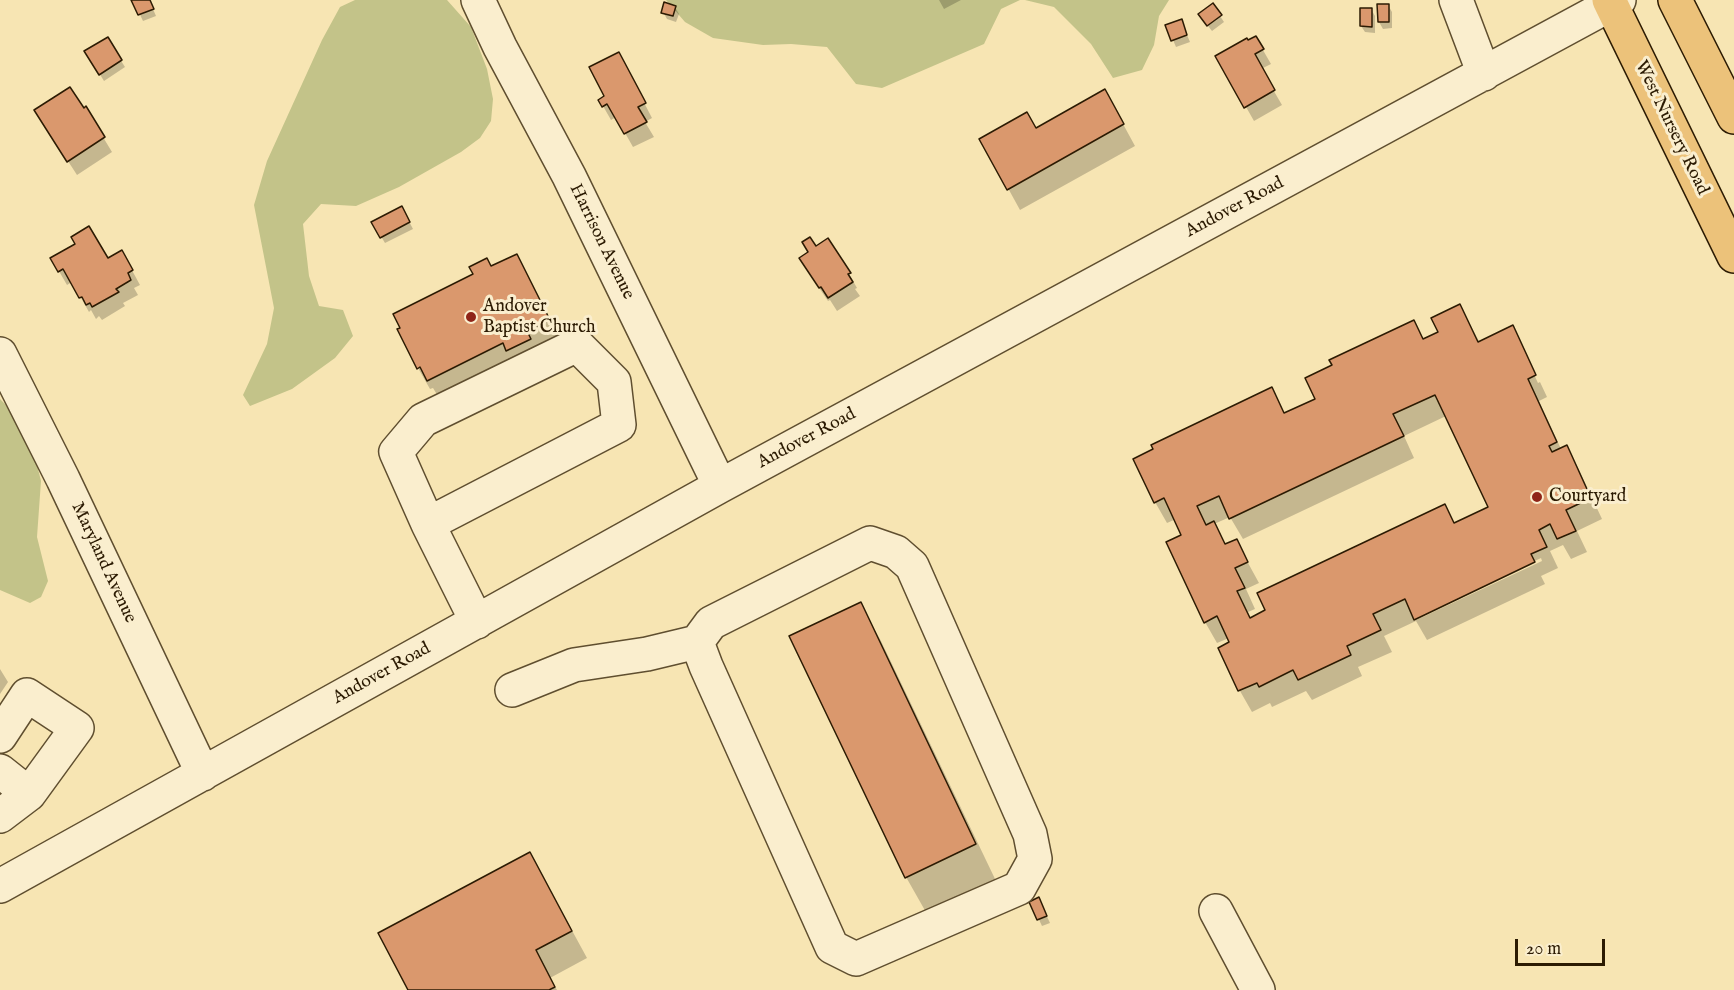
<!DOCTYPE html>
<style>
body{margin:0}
#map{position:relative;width:1734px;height:990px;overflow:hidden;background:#f7e5b3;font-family:"IM FELL English",serif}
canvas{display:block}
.scale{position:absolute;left:1515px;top:939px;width:90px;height:27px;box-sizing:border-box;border:3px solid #2c1b03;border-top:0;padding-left:8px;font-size:18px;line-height:21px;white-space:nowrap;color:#2c1b03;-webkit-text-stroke:4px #faeece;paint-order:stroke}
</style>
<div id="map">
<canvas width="1734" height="990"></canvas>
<div class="scale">20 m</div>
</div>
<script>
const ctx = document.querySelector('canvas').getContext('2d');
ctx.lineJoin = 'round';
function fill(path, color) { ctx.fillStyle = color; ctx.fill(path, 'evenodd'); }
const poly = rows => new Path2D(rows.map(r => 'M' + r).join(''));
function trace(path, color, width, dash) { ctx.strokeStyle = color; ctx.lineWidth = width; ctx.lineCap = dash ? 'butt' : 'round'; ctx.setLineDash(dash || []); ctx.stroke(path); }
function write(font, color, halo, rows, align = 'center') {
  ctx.font = font + ' "IM FELL English",serif'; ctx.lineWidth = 6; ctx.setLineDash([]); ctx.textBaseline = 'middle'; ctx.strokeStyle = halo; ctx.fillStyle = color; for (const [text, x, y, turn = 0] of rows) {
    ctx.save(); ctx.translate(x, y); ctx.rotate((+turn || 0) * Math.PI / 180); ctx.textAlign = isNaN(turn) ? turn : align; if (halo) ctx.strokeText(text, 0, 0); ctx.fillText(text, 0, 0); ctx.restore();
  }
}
fill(poly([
 [355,0,447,0,471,27,487,69,493,99,491,121,480,138,461,152,399,187,356,206,321,204,303,224,309,276,319,306,343,310,353,336,335,358,292,389,250,406,243,395,267,344,274,308,254,205,267,161,322,40,340,7],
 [666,0,1020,0,1001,9,984,44,882,88,856,84,827,47,791,44,763,45,713,38,685,22],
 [1025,0,1169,0,1159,16,1154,45,1142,70,1113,78,1091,44,1054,7],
 [0,399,5,404,32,445,41,481,37,537,48,581,41,597,30,603,0,590]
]), '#c3c389');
fill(poly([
 [133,0,149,0,156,16,143,21],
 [939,0,961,0,944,9],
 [1388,5,1392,12,1392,28,1383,29,1379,22],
 [675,7,679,14,676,22,667,19,663,12],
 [1371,9,1375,16,1375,33,1365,32,1361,26],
 [1220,16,1224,22,1212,31,1204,21],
 [1181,21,1190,42,1176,47,1173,40],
 [1256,38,1271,64,1261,69,1282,105,1254,121,1217,56],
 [107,39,125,67,104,81,86,52],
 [626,68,652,118,645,122,654,137,633,147,616,117,611,120,603,106,606,97],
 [1105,91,1135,146,1020,210,981,139,1035,130],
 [86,109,112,152,77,175,44,124],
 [402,208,413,229,385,243,373,223],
 [827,240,849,274,857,288,855,289,860,296,837,311,830,300,828,301,809,273],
 [122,252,140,285,134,288,138,295,123,303,125,306,102,320,99,316,96,319,91,310,89,312,72,282,67,285,52,259,107,260],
 [491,268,528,277,561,342,441,401,433,388,430,389,418,368],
 [1460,306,1480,343,1512,327,1523,347,1521,347,1538,383,1540,382,1547,397,1539,401,1561,449,1566,447,1578,468,1602,519,1577,531,1587,552,1571,559,1563,545,1550,551,1558,568,1541,576,1545,584,1427,640,1416,621,1384,636,1392,652,1358,667,1362,676,1312,700,1306,691,1272,707,1270,703,1252,712,1240,691,1220,649,1231,643,1229,638,1217,643,1205,622,1183,536,1176,519,1167,523,1155,502,1271,389,1285,414,1317,400,1440,333],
 [1446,416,1490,508,1455,524,1445,506,1251,619,1248,612,1255,609,1246,589,1259,583,1236,541,1226,545,1214,524,1230,517,1243,539,1414,458,1404,436],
 [1541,558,1542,561,1414,621,1414,618],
 [860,604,881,641,996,881,927,914,906,877],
 [0,669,8,682,0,694],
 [545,881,587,958,550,978,557,990,410,990],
 [1031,903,1042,906,1050,923,1042,926]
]), '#0003');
const building = poly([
 [131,0,150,0,154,9,138,15,131,0],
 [664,2,676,6,673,16,661,13,664,2],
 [1213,3,1222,15,1207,26,1198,14,1213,3],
 [1377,4,1389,4,1389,22,1378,22,1377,4],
 [1360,8,1372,8,1372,27,1360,26,1360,8],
 [1182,19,1187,35,1171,41,1165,25,1182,19],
 [1256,36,1264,49,1255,54,1275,90,1244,108,1215,56,1247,38,1248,40,1256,36],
 [108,37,122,60,99,75,84,51,108,37],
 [619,52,645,101,646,103,638,107,647,122,624,134,607,104,602,107,598,100,604,96,589,67,619,52],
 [70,87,84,108,86,106,105,137,67,162,34,110,70,87],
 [1105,89,1124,124,1007,190,979,139,1027,112,1036,128,1105,89],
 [402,206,410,222,380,238,371,222,402,206],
 [89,226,108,258,122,250,133,270,128,273,131,280,116,289,119,292,92,307,90,303,86,305,82,297,79,298,63,269,58,272,50,258,75,244,71,237,89,226],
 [810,237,816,246,828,238,851,273,848,274,853,282,828,298,821,287,819,288,799,258,808,252,802,242,810,237],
 [517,254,550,320,527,331,531,339,506,351,503,343,427,381,420,367,417,369,397,329,400,328,393,314,473,274,469,267,487,258,491,266,517,254],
 [1460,304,1478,342,1513,325,1536,375,1528,379,1557,442,1549,446,1552,452,1567,445,1591,498,1566,510,1576,531,1557,539,1550,524,1539,530,1547,547,1531,554,1535,562,1414,620,1405,599,1373,614,1381,630,1347,646,1351,655,1298,680,1293,670,1259,687,1257,683,1238,691,1218,648,1229,642,1217,616,1204,623,1166,542,1181,535,1164,498,1154,503,1133,459,1153,449,1151,445,1272,387,1284,413,1315,399,1305,378,1332,365,1329,360,1414,320,1423,339,1438,332,1431,318,1460,304],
 [1435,395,1488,507,1454,523,1445,504,1257,593,1265,610,1250,618,1237,591,1245,588,1235,568,1248,562,1237,539,1225,544,1214,521,1206,525,1197,506,1219,496,1229,519,1404,436,1393,414,1435,395],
 [861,602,976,844,905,878,789,636,861,602],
 [530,852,572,931,536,950,555,987,549,990,408,990,378,933,530,852],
 [1039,897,1047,916,1037,920,1029,902,1039,897]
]);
fill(building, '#da986d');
trace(building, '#2c1b03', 1.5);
const minor = poly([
 [478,0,500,47,569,176,720,486],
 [1456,0,1484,74],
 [0,354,63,479,203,774],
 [428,524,619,425,614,382,577,345,423,420,396,452,428,524,477,622],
 [512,690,574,665,647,654,697,642,706,666,832,947,856,959,1019,888,1035,859,1030,834,912,566,896,552,870,543,711,623,697,642],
 [0,736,27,695,77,728,29,794,0,816],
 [0,771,29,794],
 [0,886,720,486,1619,0],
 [1216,911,1258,990]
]);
const major = poly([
 [1609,0,1734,256],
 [1675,0,1734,117]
]);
trace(minor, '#5f4e2f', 36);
trace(major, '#2c1b03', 36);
trace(minor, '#faeece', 33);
trace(major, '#ecc27a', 33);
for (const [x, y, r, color] of [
 [471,317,6,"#8f2418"],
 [1537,497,6,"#8f2418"]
]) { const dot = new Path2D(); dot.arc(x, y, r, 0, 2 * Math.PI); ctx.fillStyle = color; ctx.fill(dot); trace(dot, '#faeece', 2); }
write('18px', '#2c1b03', '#faeece', [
 ["West Nursery Road",1671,128,64],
 ["Andover Road",1235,208,-28],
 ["Harrison Avenue",601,242,64],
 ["Andover Road",807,439,-28],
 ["Maryland Avenue",103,563,65],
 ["Andover Road",382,674,-29]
]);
write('18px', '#2c1b03', '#faeece', [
 ["Andover",483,307],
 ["Baptist Church",483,328],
 ["Courtyard",1549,497]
], 'left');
</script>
